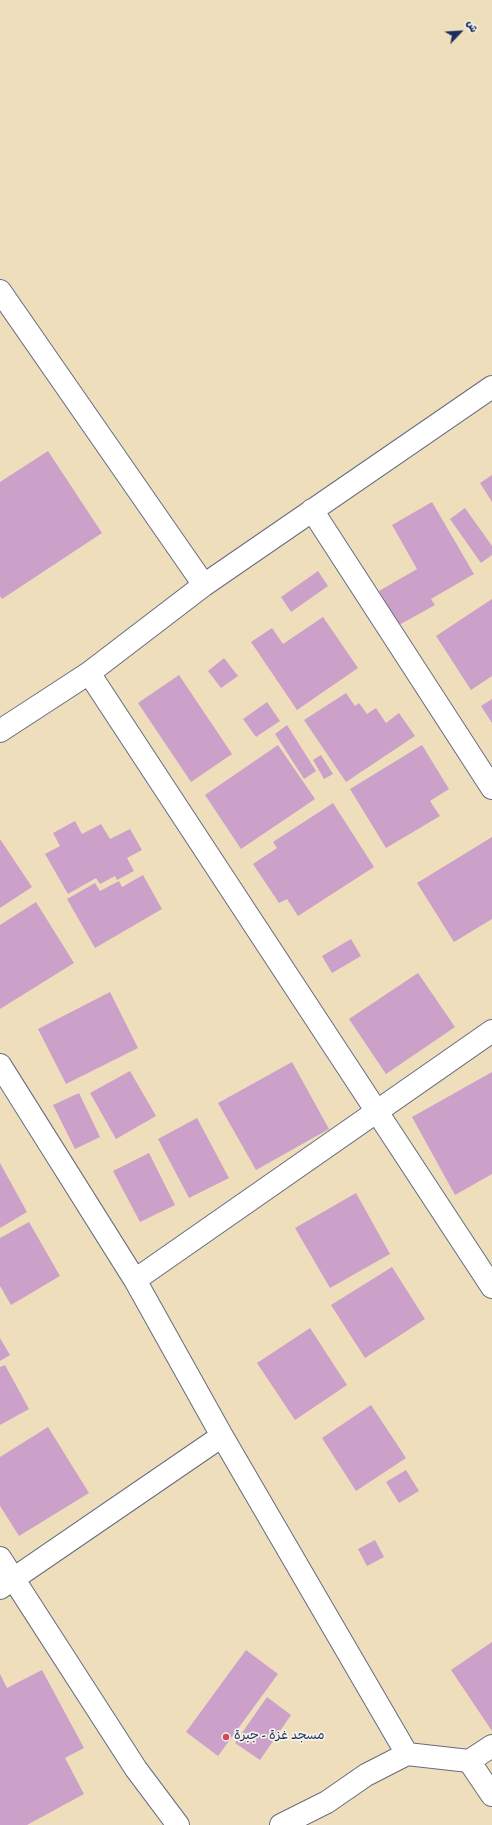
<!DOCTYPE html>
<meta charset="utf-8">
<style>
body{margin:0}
#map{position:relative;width:492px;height:1825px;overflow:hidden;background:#eedebc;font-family:"Gochi Hand","Playpen Sans Arabic",sans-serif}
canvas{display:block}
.north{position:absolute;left:440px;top:12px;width:40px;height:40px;-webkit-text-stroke:3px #f7f3e8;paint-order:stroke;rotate:65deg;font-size:11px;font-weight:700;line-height:16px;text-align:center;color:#1b2f5e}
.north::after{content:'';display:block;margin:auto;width:14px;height:18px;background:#1b2f5e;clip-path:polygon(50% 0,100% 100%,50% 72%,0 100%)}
</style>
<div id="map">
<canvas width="492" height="1825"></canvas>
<div class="north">ش</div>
</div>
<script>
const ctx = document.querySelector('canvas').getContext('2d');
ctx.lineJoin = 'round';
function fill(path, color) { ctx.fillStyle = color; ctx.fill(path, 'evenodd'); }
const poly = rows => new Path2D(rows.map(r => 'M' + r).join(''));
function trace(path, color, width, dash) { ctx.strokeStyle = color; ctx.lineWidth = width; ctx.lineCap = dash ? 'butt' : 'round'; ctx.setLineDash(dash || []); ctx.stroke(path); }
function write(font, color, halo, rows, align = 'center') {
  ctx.font = font + ' "Gochi Hand","Playpen Sans Arabic",sans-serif'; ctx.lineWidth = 3.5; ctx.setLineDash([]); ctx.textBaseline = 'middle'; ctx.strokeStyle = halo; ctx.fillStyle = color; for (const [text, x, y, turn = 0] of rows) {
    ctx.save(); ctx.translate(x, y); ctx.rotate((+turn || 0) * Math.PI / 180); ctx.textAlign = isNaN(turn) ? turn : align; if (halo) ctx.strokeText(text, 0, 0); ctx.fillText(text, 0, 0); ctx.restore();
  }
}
fill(poly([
 [48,451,102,533,2,599,0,596,0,482],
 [492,475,492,502,480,483],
 [432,502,474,574,431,599,435,605,399,625,379,591,417,569,392,525],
 [465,508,492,546,492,555,481,563,450,519],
 [318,571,328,586,291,612,281,597],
 [492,599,492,676,471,690,436,636],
 [323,617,358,668,297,710,251,642,272,628,283,644],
 [224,658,238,676,221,688,208,671],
 [179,675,232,754,191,782,138,703],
 [346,693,355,706,359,703,367,714,376,708,386,723,399,713,415,736,346,782,304,720],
 [492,699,492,723,481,706],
 [267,702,280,721,256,737,243,719],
 [287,725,316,771,304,779,275,734],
 [278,745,315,799,241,849,205,795],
 [422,745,449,789,430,801,440,816,386,848,350,789],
 [321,755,333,774,324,779,313,760],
 [333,803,374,867,298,916,287,899,279,903,253,864,277,848,273,842],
 [75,821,82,834,101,824,110,839,130,829,142,850,127,858,134,871,117,880,115,876,100,884,96,878,68,894,45,854,60,846,53,833],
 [492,837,492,919,454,942,417,883],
 [0,839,32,887,0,908],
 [143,875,162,909,95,948,67,899,95,883,100,891,119,881,122,887],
 [36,902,74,963,0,1009,0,925],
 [351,939,361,956,332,973,322,956],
 [418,973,455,1027,386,1074,349,1019],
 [110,992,138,1048,66,1084,38,1029],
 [292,1062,329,1129,256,1170,218,1103],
 [130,1071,156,1116,116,1139,90,1093],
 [492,1072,492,1174,455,1195,412,1117],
 [79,1093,100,1137,75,1149,53,1105],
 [197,1118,229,1178,189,1198,158,1139],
 [149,1153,175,1205,140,1222,113,1171],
 [0,1163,27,1212,0,1228],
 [356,1193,390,1254,330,1288,295,1228],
 [29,1222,60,1276,11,1305,0,1286,0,1238],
 [392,1267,425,1319,365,1358,331,1305],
 [310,1328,347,1385,295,1420,257,1363],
 [0,1338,10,1355,0,1361],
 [5,1365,29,1409,0,1425,0,1367],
 [371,1405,406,1458,356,1491,322,1438],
 [48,1427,89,1493,19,1536,0,1506,0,1457],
 [406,1470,419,1491,399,1503,386,1482],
 [375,1540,384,1557,367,1566,358,1549],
 [492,1642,492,1731,451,1670],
 [246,1650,278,1674,218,1756,186,1732],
 [42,1670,84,1748,65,1758,84,1794,27,1825,0,1825,0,1674,7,1688],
 [267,1697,291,1715,260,1760,235,1743]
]), '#cca1c9');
const street = poly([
 [0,291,204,585],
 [312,510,492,788],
 [89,673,492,1287],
 [0,731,89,673,204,585,492,387],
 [0,1065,135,1280,222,1436,407,1754,469,1761,492,1795],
 [135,1280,492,1031],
 [0,1558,136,1769,178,1825],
 [0,1588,222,1436],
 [469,1761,492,1746],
 [281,1825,327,1802,366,1775,407,1754]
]);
trace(street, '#656c7f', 24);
trace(street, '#fff', 22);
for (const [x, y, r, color] of [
 [226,1737,4,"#d1495b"]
]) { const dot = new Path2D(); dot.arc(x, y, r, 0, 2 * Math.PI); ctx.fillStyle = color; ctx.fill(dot); trace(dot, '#f7f3e8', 1.5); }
write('13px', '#1b2f5e', '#f7f3e8', [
 ["مسجد غزة - جبرة",234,1737]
], 'left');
</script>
